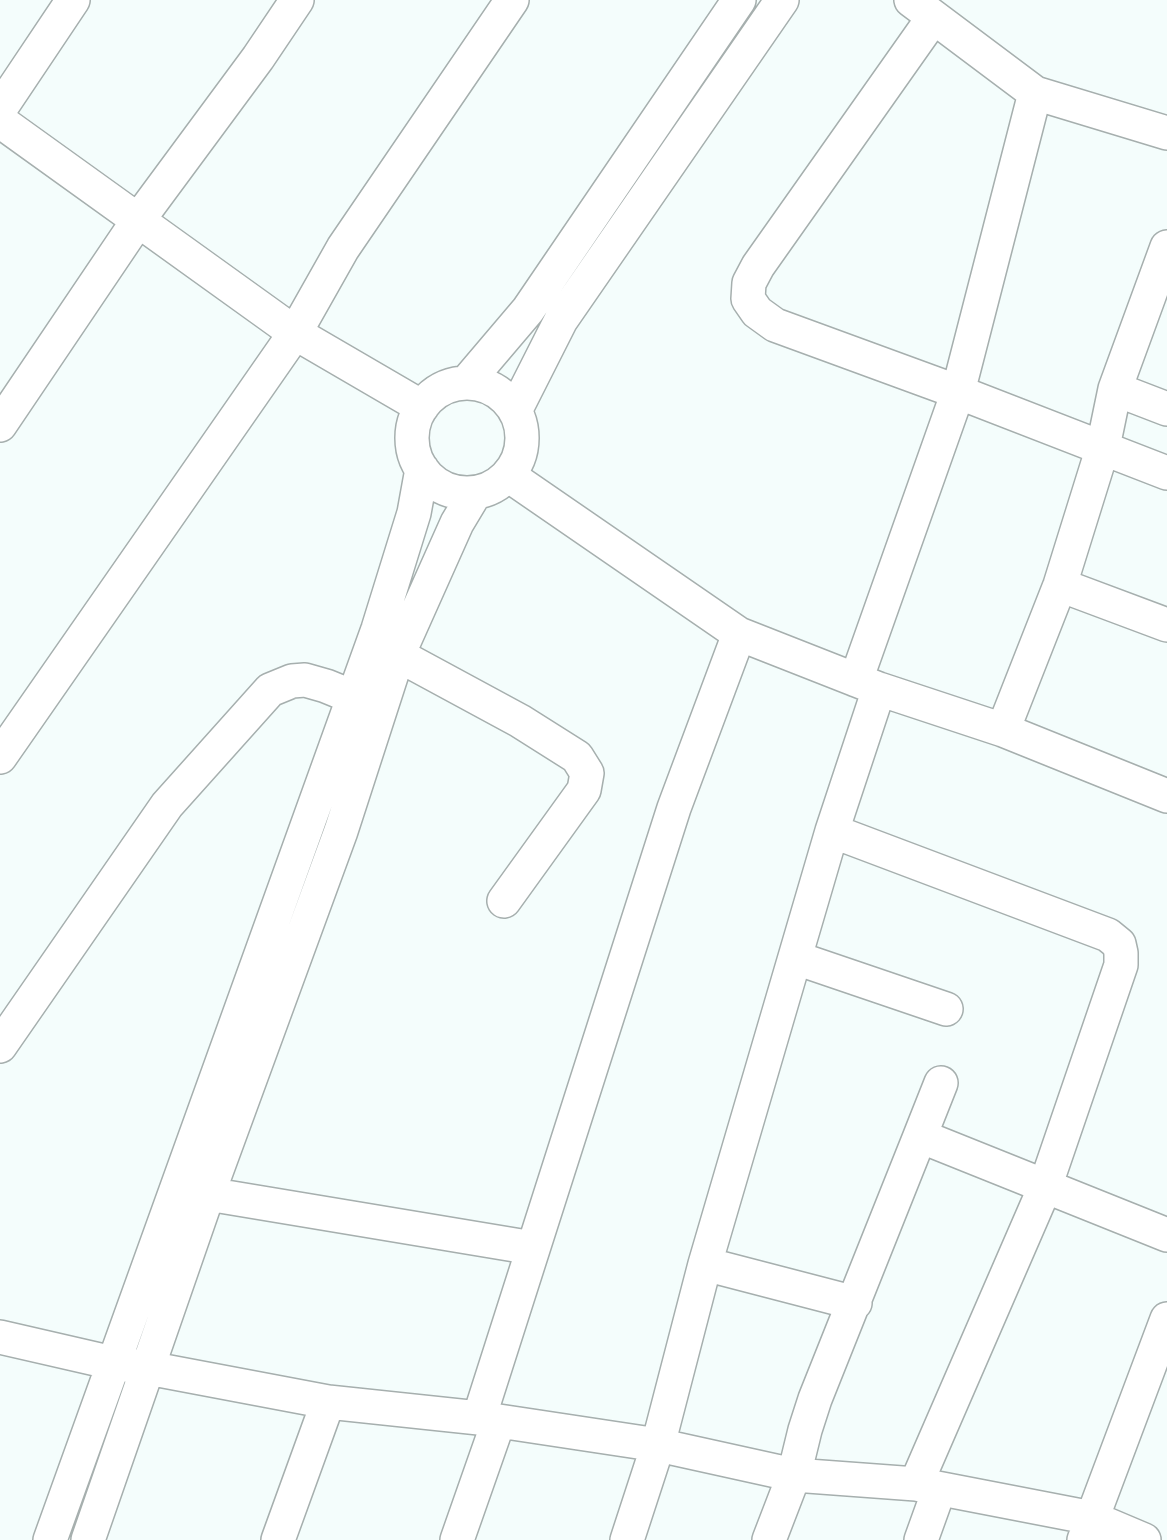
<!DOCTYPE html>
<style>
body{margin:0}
canvas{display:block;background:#f4fdfc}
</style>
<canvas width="1167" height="1540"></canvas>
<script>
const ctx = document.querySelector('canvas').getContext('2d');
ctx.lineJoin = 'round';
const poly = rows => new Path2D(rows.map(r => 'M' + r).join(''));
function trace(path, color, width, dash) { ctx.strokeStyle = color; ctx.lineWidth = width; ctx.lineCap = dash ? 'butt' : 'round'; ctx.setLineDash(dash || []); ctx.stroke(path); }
const minor = poly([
 [911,0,1035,93,1167,133],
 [933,18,758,266,749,283,748,299,757,312,775,325,958,392,1167,473],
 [0,109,73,0],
 [0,121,295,333,422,407],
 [466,383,528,310,739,0],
 '412 438a55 55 0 1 1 110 0a55 55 0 1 1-110 0Z',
 [1115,389,1167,409],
 [515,411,561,320,782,0],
 [0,425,139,219,258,58,297,0],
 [508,475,739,634,879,689,1003,730,1167,796],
 [1060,585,1167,625],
 [398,655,520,721,577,757,587,773,584,790,504,901],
 [856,680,958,392,1035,93],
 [1003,730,1060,585,1103,447,1115,389,1167,247],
 [0,757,295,333,343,248,512,0],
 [832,831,1108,935,1119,944,1121,953,1121,965,1045,1187,916,1484],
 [796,958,946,1009],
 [0,1046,167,805,270,690,292,681,305,680,326,686,353,697],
 [941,1083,920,1136,1167,1235],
 [186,1187,208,1194,533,1248],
 [705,1264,855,1303],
 [0,1337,113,1363,148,1368,328,1402,479,1418,658,1445,794,1475,916,1484,1092,1518,1144,1540],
 [479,1418,674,808,739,634],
 [50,1540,378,629,414,513,422,469],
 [88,1540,208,1194,341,831,398,655,457,523,475,493],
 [278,1540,328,1402],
 [457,1540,498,1423],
 [627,1540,658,1445,705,1264,832,831,879,689],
 [769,1540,794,1475,805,1430,815,1399,920,1136],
 [921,1540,939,1490],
 [1084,1540,1167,1319]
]);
trace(minor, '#a6afae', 36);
trace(minor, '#fff', 33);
</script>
